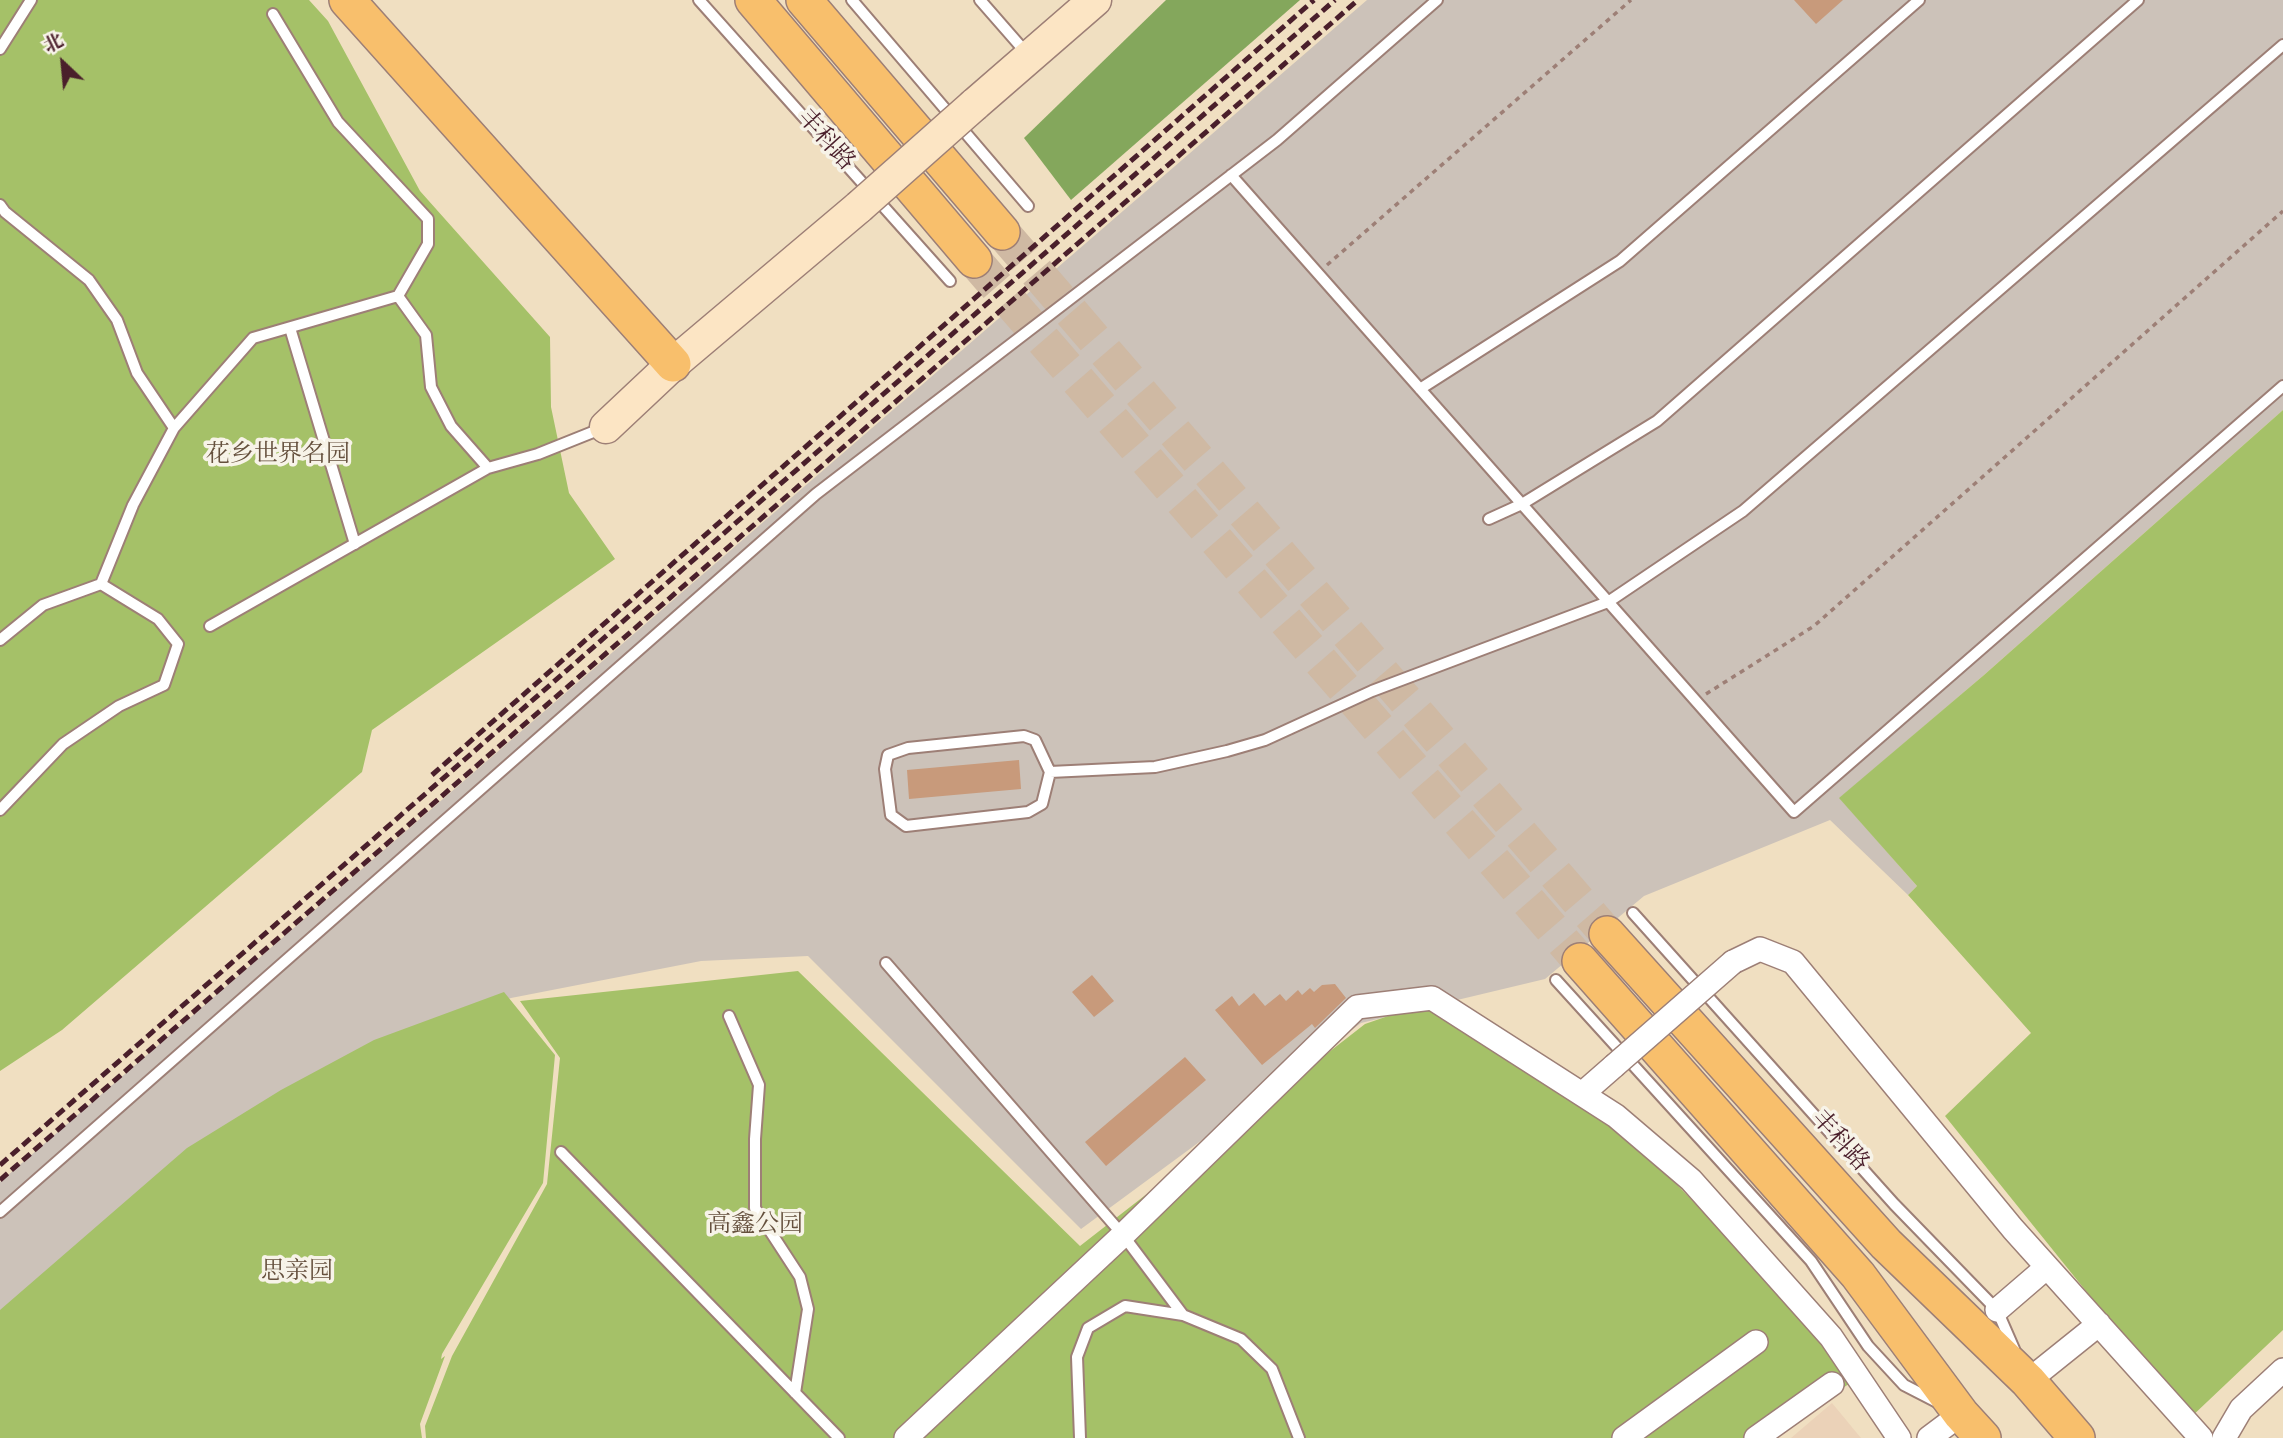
<!DOCTYPE html>
<meta charset="utf-8">
<style>
body{margin:0}
#map{position:relative;width:2283px;height:1438px;overflow:hidden;background:#f0dfc1;font-family:"IM FELL DW Pica","Noto Serif SC",serif}
canvas{display:block}
.north{position:absolute;left:28px;top:28px;width:70px;height:70px;-webkit-text-stroke:5px #f7f3e8;paint-order:stroke;rotate:334deg;font-size:19px;font-weight:700;line-height:28px;text-align:center;color:#4a1f2b}
.north::after{content:'';display:block;margin:auto;width:24px;height:32px;background:#4a1f2b;clip-path:polygon(50% 0,100% 100%,50% 72%,0 100%)}
</style>
<div id="map">
<canvas width="2283" height="1438"></canvas>
<div class="north">北</div>
</div>
<script>
const ctx = document.querySelector('canvas').getContext('2d');
ctx.lineJoin = 'round';
function fill(path, color) { ctx.fillStyle = color; ctx.fill(path, 'evenodd'); }
const poly = rows => new Path2D(rows.map(r => 'M' + r).join(''));
function trace(path, color, width, dash) { ctx.strokeStyle = color; ctx.lineWidth = width; ctx.lineCap = dash ? 'butt' : 'round'; ctx.setLineDash(dash || []); ctx.stroke(path); }
function write(font, color, halo, rows, align = 'center') {
  ctx.font = font + ' "IM FELL DW Pica","Noto Serif SC",serif'; ctx.lineWidth = 7; ctx.setLineDash([]); ctx.textBaseline = 'middle'; ctx.strokeStyle = halo; ctx.fillStyle = color; for (const [text, x, y, turn = 0] of rows) {
    ctx.save(); ctx.translate(x, y); ctx.rotate((+turn || 0) * Math.PI / 180); ctx.textAlign = isNaN(turn) ? turn : align; if (halo) ctx.strokeText(text, 0, 0); ctx.fillText(text, 0, 0); ctx.restore();
  }
}
fill(poly([
 [1832,1403,1861,1438,1791,1438]
]), '#ebd2b8');
fill(poly([
 [1367,0,2283,0,2283,410,1984,675,1840,798,1917,886,1908,895,1830,820,1644,896,1545,979,1361,1023,1081,1229,808,956,701,961,511,998,327,1069,0,1312,0,1182]
]), '#ccc2b9');
fill(poly([
 [0,0,309,0,328,21,420,191,550,337,551,407,569,493,615,559,372,730,362,772,62,1030,0,1071],
 [2283,410,2283,1330,2189,1419,1945,1116,2031,1033,1908,895,1917,886,1839,798,1984,675],
 [798,971,1080,1246,1365,1024,1420,1005,1629,1135,1804,1316,1850,1383,1773,1438,426,1438,425,1426,452,1356,547,1184,560,1058,520,1001],
 [504,992,555,1055,543,1183,442,1354,441,1359,445,1356,420,1424,422,1438,0,1438,0,1310,187,1148,281,1090,374,1040]
]), '#a5c168');
fill(poly([
 [1166,0,1300,0,1071,200,1024,138]
]), '#84a75c');
fill(poly([
 [1794,0,1843,0,1816,24],
 [1019,760,1021,789,909,799,907,770],
 [1092,975,1114,1001,1094,1017,1072,992],
 [1335,984,1346,998,1315,1028,1312,1024,1262,1065,1215,1010,1232,996,1239,1006,1254,993,1265,1006,1280,994,1286,1001,1298,990,1302,995,1310,988,1314,992,1322,985],
 [1185,1057,1206,1080,1106,1166,1085,1142]
]), '#c89a7b');
trace(poly([
 [1002,232,1607,934],
 [974,260,1580,961]
]), '#cfb9a3', 35, [35, 18]);
const lane = poly([
 [699,0,950,281],
 [852,0,1028,206],
 [980,0,1029,56],
 [0,49,31,0],
 [1231,175,1794,812,2283,386],
 [0,205,5,212,89,280,117,320,137,373,174,428],
 [398,296,426,335,431,387,451,426,488,468],
 [290,328,355,544],
 [1420,389,1620,261,1919,0],
 [1489,519,1522,504,1657,421,2138,0],
 [101,584,133,505,174,428,253,338,398,296,428,244,428,219,338,122,273,14],
 [210,626,488,468,538,454,603,428],
 [0,640,43,605,101,584,158,619,178,644,164,685,119,706,63,744,0,810],
 [1024,736,1035,740,1050,772,1042,804,1028,812,906,826,891,815,885,769,888,755,908,748,1024,736],
 [1050,772,1155,767,1227,751,1265,740,1372,691,1608,602,1743,511,2283,45],
 [1633,913,1894,1204,1997,1310,2014,1349],
 [886,963,1123,1235,1183,1315],
 [1556,980,1811,1261,1868,1346,1904,1385,1939,1403],
 [729,1016,759,1085,755,1139,755,1208,800,1277,808,1309,795,1393],
 [561,1152,839,1438],
 [0,1212,816,494,1277,140,1437,0],
 [1080,1438,1077,1357,1088,1328,1125,1306,1183,1315,1241,1339,1272,1369,1299,1438]
]);
const street = poly([
 [1733,962,1760,949,1793,962,2013,1229,2201,1438],
 [1582,1094,1614,1066],
 [1997,1310,2047,1267],
 [2028,1381,2099,1324],
 [906,1438,1123,1235,1357,1007,1432,998,1616,1116,1691,1180,1831,1337,1899,1438],
 [1624,1438,1756,1342],
 [1756,1438,1832,1384],
 [1929,1438,1961,1414],
 [2224,1438,2241,1409,2283,1370]
]);
const secondary = poly([
 [974,105,1095,0],
 [606,427,673,364,859,207]
]);
const primary = poly([
 [347,0,673,364],
 [753,0,974,260],
 [804,0,1002,232],
 [1607,934,1886,1244,2028,1381,2077,1438],
 [1580,961,1858,1275,1961,1414,1983,1438]
]);
trace(lane, '#9d7f76', 14);
trace(street, '#9d7f76', 26);
trace(secondary, '#9d7f76', 35);
trace(primary, '#9d7f76', 38);
trace(poly([
 [1327,265,1631,0],
 [1706,694,1814,626,2283,211]
]), '#9d7f76', 3.5, [5, 5]);
trace(lane, '#fff', 10);
trace(street, '#fff', 23);
trace(secondary, '#fce5c4', 32);
trace(primary, '#f8bf6c', 35);
trace(poly([
 [432,775,1314,0],
 [0,1165,1335,0],
 [0,1180,1358,0]
]), '#4a1f2b', 5, [10, 5]);
const streetBridge = poly([
 [1614,1066,1733,962]
]);
const secondaryBridge = poly([
 [859,207,974,105]
]);
trace(streetBridge, '#9d7f76', 26, []);
trace(secondaryBridge, '#9d7f76', 35, []);
trace(streetBridge, '#fff', 23);
trace(secondaryBridge, '#fce5c4', 32);
write('24px', '#4a1f2b', '#f7f3e8', [
 ["丰科路",825,141,48],
 ["丰科路",1839,1142,48]
]);
write('24px', '#65503d', '#f7f3e8', [
 ["花乡世界名园",278,456],
 ["高鑫公园",755,1226],
 ["思亲园",297,1273]
]);
</script>
